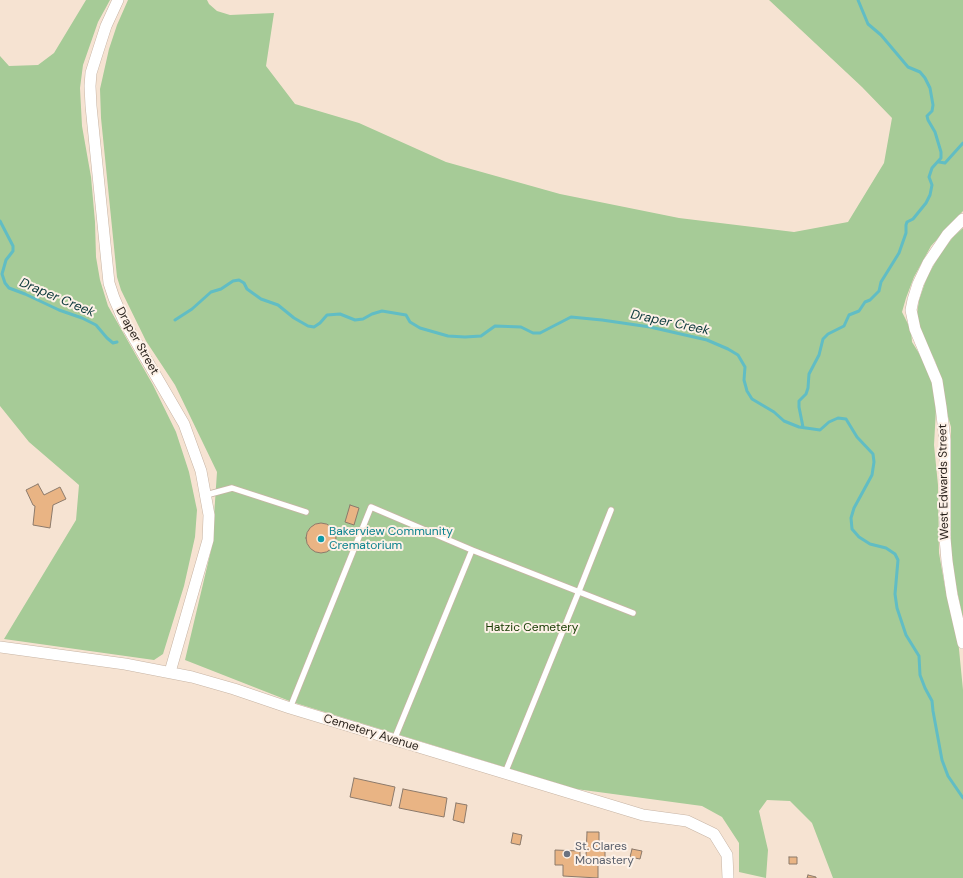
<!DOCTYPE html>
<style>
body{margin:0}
canvas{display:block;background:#f6e3d2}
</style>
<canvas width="963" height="878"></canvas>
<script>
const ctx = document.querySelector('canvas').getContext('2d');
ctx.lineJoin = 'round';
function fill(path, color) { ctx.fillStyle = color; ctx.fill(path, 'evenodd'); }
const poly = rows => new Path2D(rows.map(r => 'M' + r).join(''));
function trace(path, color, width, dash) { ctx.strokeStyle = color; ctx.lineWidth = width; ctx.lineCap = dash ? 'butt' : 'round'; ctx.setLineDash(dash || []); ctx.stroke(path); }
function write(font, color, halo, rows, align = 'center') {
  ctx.font = font + ' "DM Sans",sans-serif'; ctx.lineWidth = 4; ctx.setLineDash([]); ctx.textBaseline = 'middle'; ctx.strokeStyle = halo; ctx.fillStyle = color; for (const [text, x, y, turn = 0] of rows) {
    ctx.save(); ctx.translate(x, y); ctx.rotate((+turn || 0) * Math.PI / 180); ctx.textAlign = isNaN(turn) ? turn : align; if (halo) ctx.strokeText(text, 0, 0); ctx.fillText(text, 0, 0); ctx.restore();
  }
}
fill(poly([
 [86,0,110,0,98,22,83,65,80,88,82,126,91,177,95,222,96,257,100,280,108,306,153,385,176,432,189,472,197,510,195,537,184,586,163,654,154,660,4,639,76,520,79,485,29,442,0,406,0,56,9,66,38,65,54,53],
 [128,0,207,0,209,4,217,11,230,15,274,13,266,66,295,104,359,123,446,162,560,194,679,218,794,232,848,222,884,163,892,118,862,87,769,0,963,0,963,211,931,246,914,277,906,298,902,312,911,330,912,342,922,358,933,383,936,409,934,445,938,485,939,553,945,587,958,639,963,690,963,878,833,878,812,823,790,801,767,800,759,811,768,850,766,878,739,872,739,843,722,817,702,806,576,789,292,702,185,660,212,546,217,472,175,385,146,341,121,290,117,277,101,118,100,89,109,49,117,25],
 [963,228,963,620,954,575,950,537,951,427,946,410,942,381,935,361,919,329,917,314,919,300,927,277,940,254,953,237]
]), '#a6cb97');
trace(poly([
 [939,162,945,163,963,143],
 [0,221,13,246,13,251,6,260,2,274,5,283,9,288,25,294,59,310,82,318,96,325,107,338,113,343,117,342],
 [175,320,192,309,211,292,221,289,233,281,239,280,244,283,247,289,261,299,278,305,294,318,308,326,314,327,320,323,327,315,340,314,355,320,363,319,372,314,382,311,406,315,410,322,420,328,448,336,465,337,481,336,495,326,521,327,533,333,540,333,571,317,602,320,650,327,707,340,728,349,738,355,745,367,744,380,747,391,752,399,774,412,784,421,799,427,820,430,829,422,838,418,846,419,857,437,873,454,874,462,872,475,854,508,851,518,852,529,859,537,870,544,886,548,895,554,898,560,895,594,897,608,906,635,919,656,920,675,925,688,932,701,933,711,942,760,948,776,963,798],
 [803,427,799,407,799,401,806,394,808,388,809,374,819,355,823,339,828,334,844,326,849,315,859,311,865,302,870,300,879,291,881,282,899,253,906,233,906,225,907,222,913,219,926,203,930,195,932,185,929,177,932,168,941,158,941,152,935,132,928,120,927,116,932,111,933,105,930,88,925,78,920,72,908,67,881,35,868,24,858,0]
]), '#61bdc4', 3);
const building = poly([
 [38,484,44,495,60,487,66,499,53,505,50,528,33,525,35,506,33,505,26,490,38,484],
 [350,505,359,508,354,525,345,522,350,505],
 '306 538a15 15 0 1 1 30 0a15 15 0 1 1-30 0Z',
 [354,778,395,787,391,806,350,797,354,778],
 [403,789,447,798,444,817,399,808,403,789],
 [456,803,467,805,464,823,453,820,456,803],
 [587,832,599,832,599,850,605,850,605,865,598,865,598,878,563,876,563,865,555,865,555,850,580,851,580,856,586,856,587,832],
 [513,833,522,835,520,845,511,843,513,833],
 [632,849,642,851,640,859,630,857,632,849],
 [789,857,797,857,797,864,789,864,789,857],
 [808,875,816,877,816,878,807,878,808,875]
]);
fill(building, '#e9b484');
trace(building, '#8c7a6b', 1);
const service = poly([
 [206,495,232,488,306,512],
 [472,550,633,613],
 [290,708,371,507,472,550,394,740],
 [505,773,579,591,611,510]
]);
const minor = poly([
 [118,0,106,26,97,54,91,73,90,86,91,106,109,283,114,298,124,321,184,424,201,471,209,515,208,540,170,672],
 [963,219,947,235,928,263,918,284,913,300,911,310,915,329,937,381,941,407,945,440,945,538,947,561,952,595,963,643],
 [0,647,125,664,192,677,234,689,290,708,643,815,687,821,714,834,727,855,728,878]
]);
trace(service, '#c7b4a4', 7);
trace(minor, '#c7b4a4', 12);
trace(service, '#fff', 5.5);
trace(minor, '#fff', 11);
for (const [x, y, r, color] of [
 [321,539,4,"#0f9aa8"],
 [567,854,4,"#6b7280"]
]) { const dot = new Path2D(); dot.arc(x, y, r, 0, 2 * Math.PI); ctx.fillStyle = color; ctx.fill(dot); trace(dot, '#fdf1e7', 1.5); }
write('12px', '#251e18', '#fdf1e7', [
 ["Draper Street",137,341,61],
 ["West Edwards Street",944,482,-91],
 ["Cemetery Avenue",371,733,17]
]);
write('12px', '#0d838f', '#fdf1e7', [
 ["Bakerview Community",329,532],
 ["Crematorium",329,546]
], 'left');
write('12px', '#153a00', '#fdf1e7', [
 ["Hatzic Cemetery",532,628]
]);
write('12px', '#5b616d', '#fdf1e7', [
 ["St. Clares",575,847],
 ["Monastery",575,861]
], 'left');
write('italic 13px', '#09373a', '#fdf1e7', [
 ["Draper Creek",57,298,23],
 ["Draper Creek",670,323,12]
]);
</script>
